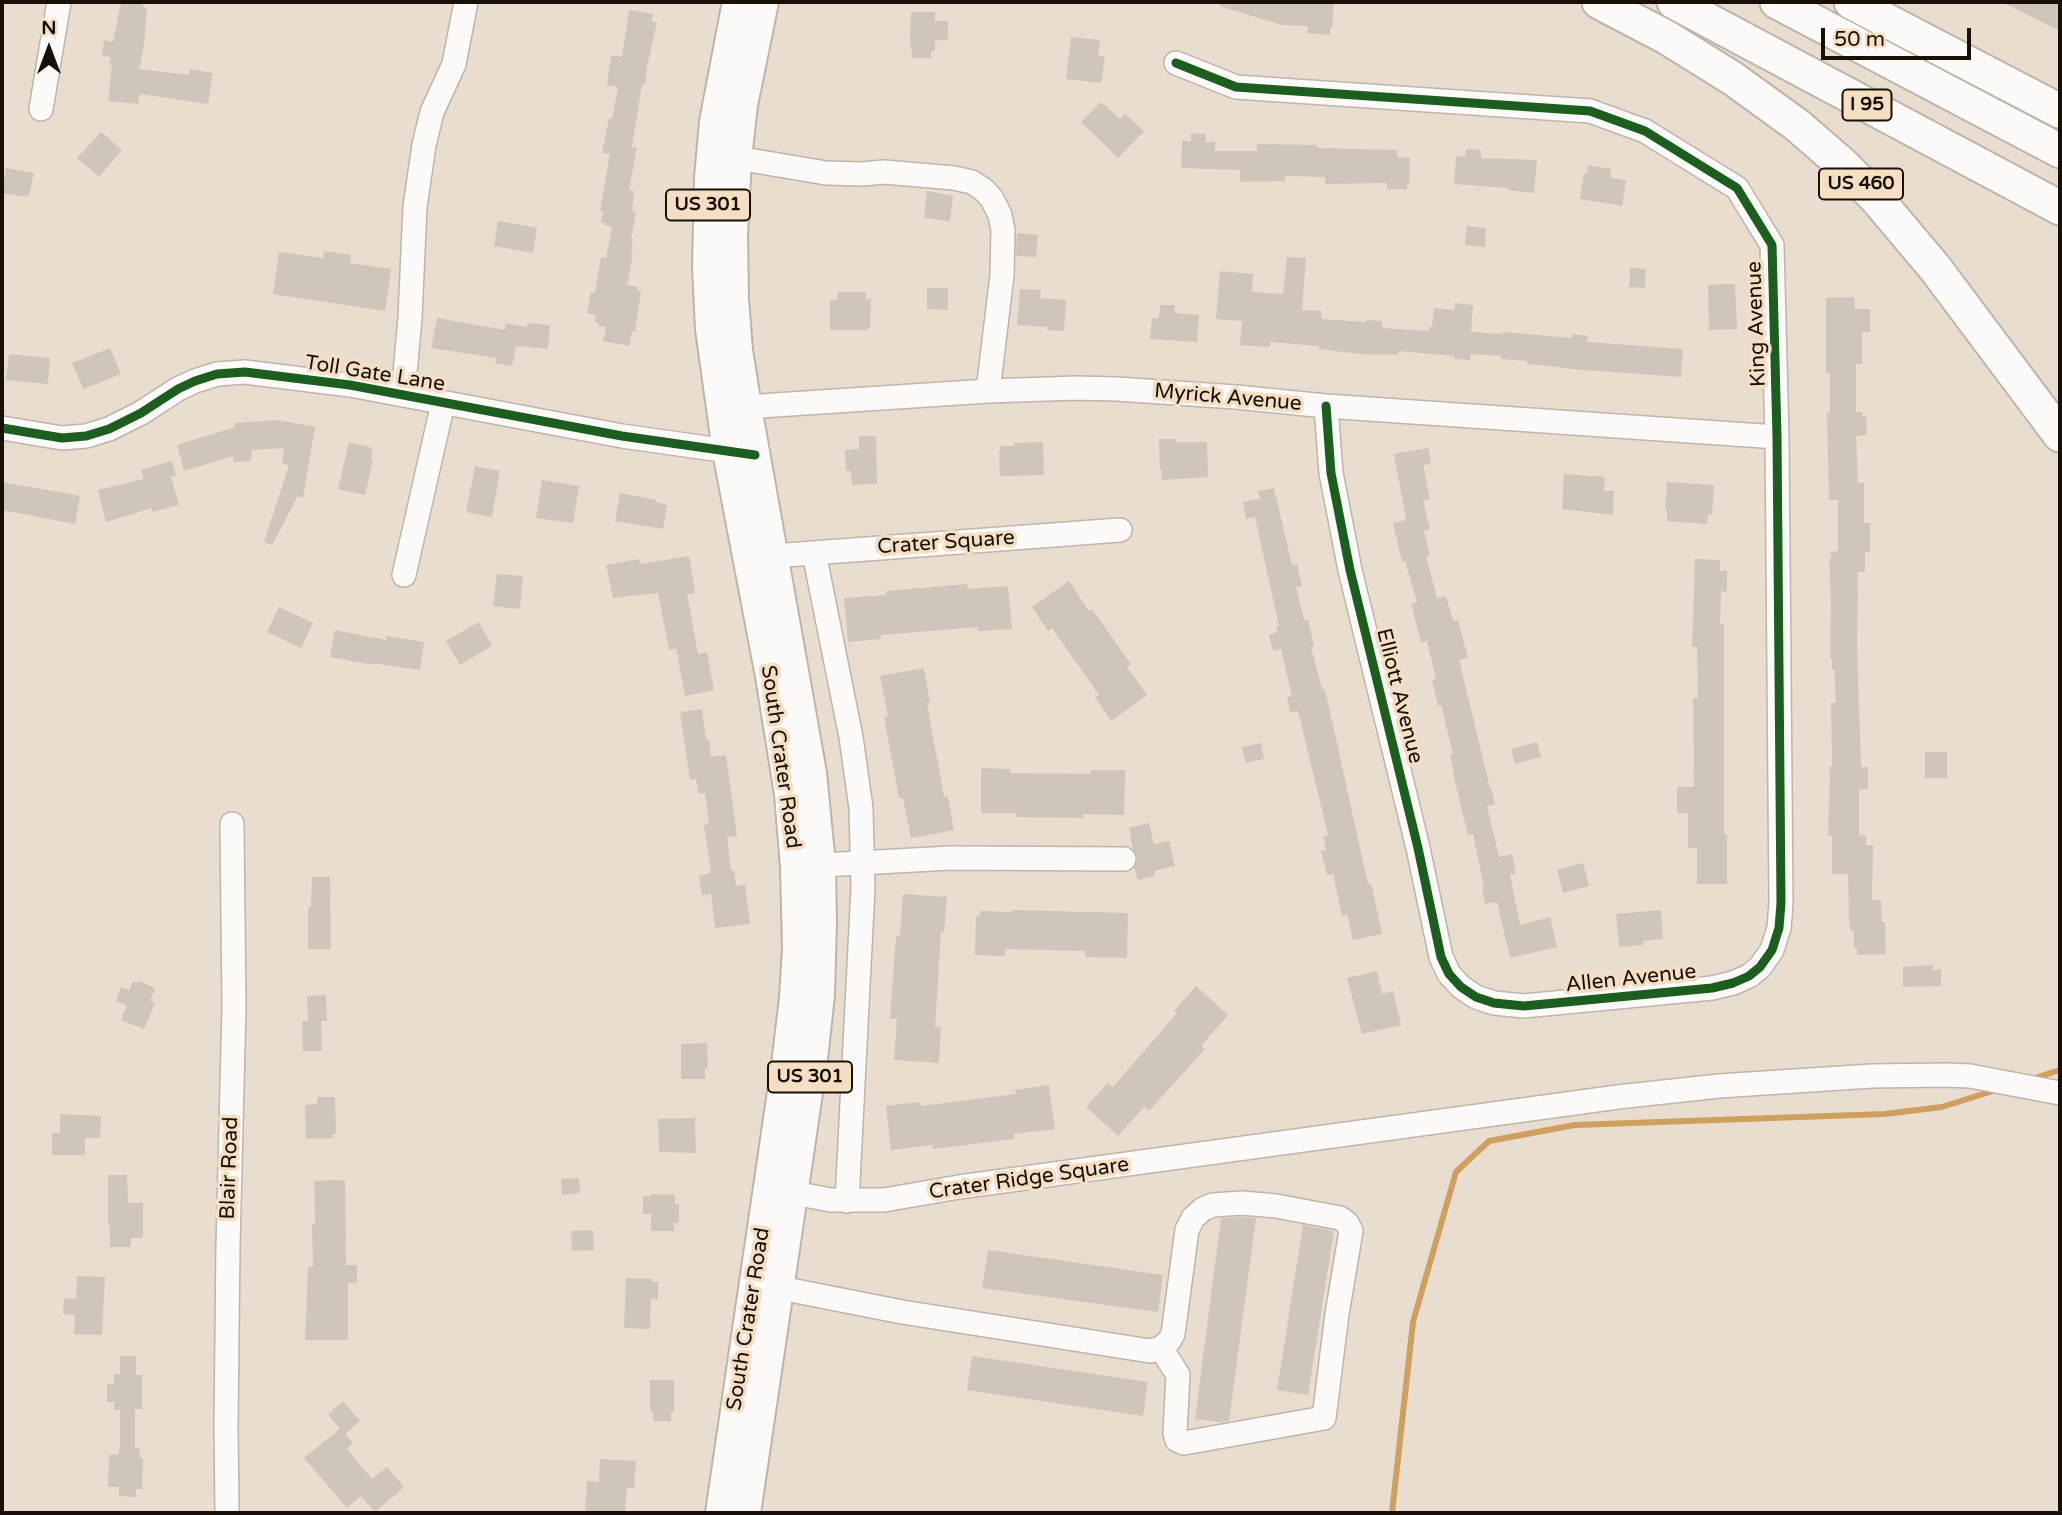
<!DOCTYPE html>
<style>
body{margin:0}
#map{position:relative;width:2062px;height:1515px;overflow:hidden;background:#e9ddcf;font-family:"Varela Round",sans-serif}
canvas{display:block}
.frame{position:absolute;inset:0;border:4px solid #181007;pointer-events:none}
.north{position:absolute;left:14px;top:14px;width:70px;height:70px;-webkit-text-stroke:5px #f4dec4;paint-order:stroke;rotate:0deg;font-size:19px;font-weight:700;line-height:28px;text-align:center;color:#181007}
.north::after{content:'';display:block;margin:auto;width:24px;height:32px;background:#181007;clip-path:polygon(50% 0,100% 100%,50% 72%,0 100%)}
.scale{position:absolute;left:1821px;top:28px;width:150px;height:32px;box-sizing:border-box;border:4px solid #181007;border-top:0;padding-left:9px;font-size:21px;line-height:24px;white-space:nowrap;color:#181007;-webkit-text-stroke:5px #f4dec4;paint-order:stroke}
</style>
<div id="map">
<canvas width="2062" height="1515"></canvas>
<div class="frame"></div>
<div class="north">N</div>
<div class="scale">50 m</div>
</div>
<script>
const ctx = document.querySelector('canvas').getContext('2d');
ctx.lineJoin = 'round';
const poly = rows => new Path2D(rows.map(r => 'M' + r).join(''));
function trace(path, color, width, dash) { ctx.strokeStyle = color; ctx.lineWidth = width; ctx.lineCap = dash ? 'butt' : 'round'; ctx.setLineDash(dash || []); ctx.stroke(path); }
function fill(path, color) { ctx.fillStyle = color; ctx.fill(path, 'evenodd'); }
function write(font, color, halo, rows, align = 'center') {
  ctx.font = font + ' "Varela Round",sans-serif'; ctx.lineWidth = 7; ctx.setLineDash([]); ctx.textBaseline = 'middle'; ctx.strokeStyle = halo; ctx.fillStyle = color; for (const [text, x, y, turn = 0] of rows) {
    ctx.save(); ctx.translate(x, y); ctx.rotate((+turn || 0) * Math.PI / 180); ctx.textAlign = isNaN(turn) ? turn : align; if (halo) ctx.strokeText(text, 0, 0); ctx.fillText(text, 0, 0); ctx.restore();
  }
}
trace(poly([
 [2029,1080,2060,1070],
 [1392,1513,1413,1322,1456,1172,1489,1141,1575,1125,1885,1114,1942,1107,1999,1089]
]), '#ce9f5e', 6);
fill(poly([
 [121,2,143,2,143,7,147,8,144,45,139,69,189,75,190,69,213,73,208,104,140,94,138,104,108,101,112,65,109,65,111,57,102,56,104,40,113,42],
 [1220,2,1334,2,1332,28,1330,28,1330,35,1307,33,1308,26,1282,25,1219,6],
 [2002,2,2060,2,2060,31],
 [629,10,653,14,652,22,657,22,647,67,645,85,642,84,632,147,637,147,629,190,634,191,632,211,636,212,631,239,633,239,631,253,633,253,627,285,638,287,637,290,641,291,635,332,632,331,629,346,603,341,606,327,598,326,599,323,595,322,596,315,587,313,591,292,595,293,601,257,606,258,612,227,605,225,605,223,601,222,603,211,600,211,610,154,602,153,609,118,612,119,618,87,607,85,611,55,622,57],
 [911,12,935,12,935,21,948,21,948,39,935,41,935,51,931,51,931,58,912,58,912,49,910,49],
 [1071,37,1100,40,1098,56,1105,57,1101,83,1066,79],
 [1101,102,1120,119,1125,114,1144,131,1118,158,1081,122],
 [101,132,122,150,99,177,77,158],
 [1191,133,1206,134,1206,142,1215,142,1215,151,1257,151,1257,144,1317,145,1317,148,1397,150,1397,157,1410,158,1409,184,1407,184,1407,189,1387,189,1387,183,1325,184,1325,177,1285,176,1285,181,1240,182,1240,170,1181,168,1182,141,1191,141],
 [1466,149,1481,150,1481,158,1537,160,1534,193,1508,190,1508,188,1454,184,1456,156,1465,157],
 [1588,165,1611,169,1610,178,1626,180,1622,206,1580,199,1584,173,1587,174],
 [6,168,34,173,29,196,26,195,25,197,2,193],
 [927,191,953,196,950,221,924,218],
 [498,221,537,228,533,253,494,246],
 [1467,226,1486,228,1485,247,1465,245],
 [1017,233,1038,235,1036,257,1016,256],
 [324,251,351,255,350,263,391,269,385,311,273,294,279,252,323,258],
 [1287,257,1306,258,1302,310,1321,311,1321,319,1366,322,1366,320,1382,321,1382,328,1429,331,1429,327,1432,327,1434,308,1455,310,1455,303,1473,305,1471,332,1503,334,1503,332,1572,338,1572,334,1588,336,1587,342,1683,349,1681,377,1571,369,1559,367,1527,364,1527,361,1501,359,1501,356,1471,354,1470,360,1454,359,1454,356,1398,351,1398,355,1360,354,1319,349,1319,346,1270,342,1270,347,1240,345,1242,321,1216,319,1220,271,1253,274,1252,292,1283,294],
 [1630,268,1646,269,1645,288,1629,287],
 [1735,284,1737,329,1709,330,1708,285],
 [927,288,948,288,948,310,927,309],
 [1020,289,1041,290,1040,298,1066,300,1064,331,1047,330,1048,327,1017,325],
 [838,292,866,292,866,299,871,299,870,328,867,328,867,330,830,330,830,300,837,300],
 [1854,297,1855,309,1870,309,1870,332,1862,332,1862,364,1856,364,1856,412,1862,412,1862,416,1866,416,1867,435,1856,436,1858,483,1864,483,1864,523,1870,523,1870,552,1865,552,1865,572,1858,572,1857,641,1861,767,1868,767,1868,789,1859,789,1859,835,1866,836,1866,845,1873,845,1872,900,1881,900,1882,922,1885,922,1886,954,1857,955,1857,948,1854,948,1854,931,1851,931,1849,920,1848,874,1832,874,1832,836,1828,836,1830,766,1832,766,1831,703,1836,703,1834,669,1832,669,1832,659,1830,659,1831,605,1829,559,1831,559,1831,552,1838,551,1838,500,1829,500,1827,413,1830,413,1830,373,1826,373,1826,298],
 [1160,305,1175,305,1174,313,1199,315,1197,342,1150,339,1152,318,1159,318],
 [437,318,505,330,506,323,527,327,528,323,550,325,548,349,516,346,512,366,495,363,496,358,431,348],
 [110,348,121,374,83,389,72,363],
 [9,354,50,358,48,384,6,380],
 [278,420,315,427,303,498,298,496,272,545,264,542,289,465,282,464,284,448,252,450,251,461,233,462,233,456,184,471,177,445,235,427,235,423],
 [859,436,876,436,877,484,852,485,851,471,846,471,845,450,859,449],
 [1159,439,1176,439,1176,442,1207,442,1208,477,1162,480,1162,470,1160,470],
 [349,442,373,448,371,459,373,460,365,495,338,489],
 [1043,442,1044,475,1000,476,999,451,1000,451,1000,446,1014,446,1014,443],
 [1428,448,1431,464,1423,465,1430,499,1423,500,1430,529,1424,531,1430,555,1426,556,1437,598,1446,596,1453,621,1458,620,1468,658,1459,660,1490,788,1491,788,1495,804,1487,806,1499,857,1512,854,1516,873,1510,875,1520,925,1550,917,1557,947,1510,958,1497,902,1485,904,1482,889,1484,888,1473,834,1468,835,1456,786,1450,755,1453,754,1441,705,1438,706,1432,680,1436,679,1427,641,1421,642,1411,604,1417,602,1405,561,1402,562,1393,523,1406,520,1394,454],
 [172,461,176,476,171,477,179,505,152,512,152,508,106,522,98,490,144,479,141,470],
 [475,466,500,471,492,517,466,512],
 [1564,474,1605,477,1604,491,1614,491,1613,515,1562,509],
 [542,480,579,486,573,523,536,518],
 [2,482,80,496,75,524,2,510],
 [1667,482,1714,485,1712,515,1708,514,1707,524,1667,521,1667,510,1665,510],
 [1274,488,1292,565,1297,564,1302,586,1296,587,1304,620,1308,620,1314,646,1311,647,1322,689,1325,689,1368,884,1371,883,1382,934,1353,940,1347,914,1342,916,1333,874,1327,875,1321,851,1326,850,1323,836,1328,835,1298,711,1290,713,1287,697,1292,696,1281,649,1273,651,1269,635,1277,632,1276,627,1279,626,1255,517,1246,519,1243,502,1260,499,1258,491],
 [620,493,656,500,656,502,667,505,663,529,615,521],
 [689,556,695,593,687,594,698,654,707,652,714,690,685,696,676,648,669,650,658,593,613,598,606,565,639,559,640,564],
 [1695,559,1720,560,1720,571,1727,571,1727,592,1721,591,1720,624,1724,624,1724,834,1727,834,1727,884,1697,884,1697,848,1688,848,1688,813,1677,813,1677,787,1694,787,1693,698,1698,698,1697,647,1692,647],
 [497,574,523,576,520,609,493,606],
 [1069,581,1089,611,1092,609,1131,664,1127,667,1147,695,1111,721,1095,697,1099,695,1052,628,1048,631,1032,607],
 [967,584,968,589,1008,586,1012,629,978,631,978,627,881,635,881,639,848,642,844,598,886,595,886,591],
 [279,607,313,623,301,648,267,632],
 [479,622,492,646,460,665,446,641],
 [335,630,386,640,386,636,424,642,420,670,373,663,373,665,330,657],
 [924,668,930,702,927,703,944,797,948,796,954,830,911,838,903,798,899,798,884,717,888,716,880,676],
 [702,709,706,740,709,739,711,757,726,755,737,836,727,837,731,871,734,870,736,886,745,884,750,924,715,928,711,894,702,895,699,876,711,873,704,825,709,824,705,793,699,794,696,779,690,780,680,712],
 [1537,742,1541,757,1515,764,1511,749],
 [1261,743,1264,759,1246,763,1242,747],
 [1925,752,1947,752,1947,778,1925,778],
 [981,768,1010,769,1010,773,1091,774,1091,770,1125,770,1124,815,1083,814,1083,818,1016,817,1016,813,981,813],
 [1149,823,1154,844,1169,841,1175,866,1154,871,1155,876,1138,880,1134,868,1138,858,1133,849,1129,828],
 [1583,863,1589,886,1563,893,1557,870],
 [312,877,330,877,331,949,308,949,308,907,311,907],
 [903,894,947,897,944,932,941,932,935,1027,941,1027,939,1063,894,1060,897,1019,890,1019,896,936,900,936],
 [1012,910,1128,913,1127,958,1085,957,1085,951,1005,949,1005,956,975,955,976,917,980,916,980,911,1012,912],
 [1661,910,1663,939,1643,941,1643,945,1619,947,1616,914],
 [1933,965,1933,970,1941,969,1941,986,1903,987,1903,967],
 [1377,971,1382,994,1393,991,1401,1025,1362,1034,1347,978],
 [133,981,137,983,138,981,155,988,150,1001,155,1003,144,1029,121,1020,127,1006,116,1001,121,987,129,990],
 [1196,986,1228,1015,1201,1046,1205,1049,1149,1111,1144,1107,1118,1136,1086,1107,1108,1083,1113,1087,1177,1013,1174,1011],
 [326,995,327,1021,308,1021,307,996],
 [302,1021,321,1021,322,1051,303,1051],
 [707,1043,708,1068,705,1068,705,1079,681,1079,681,1044],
 [1049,1085,1055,1129,1014,1134,1014,1139,933,1149,933,1145,891,1150,886,1106,920,1102,921,1106,1016,1094,1015,1090],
 [317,1097,335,1097,336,1134,333,1134,333,1138,306,1139,305,1105,317,1104],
 [60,1114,101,1116,100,1138,85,1138,85,1155,52,1155,52,1133,60,1133],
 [695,1118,696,1153,659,1152,658,1119],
 [108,1175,127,1175,128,1203,143,1203,143,1238,131,1238,131,1247,110,1247,110,1225,108,1225],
 [579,1178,580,1193,562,1195,561,1179],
 [345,1180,346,1265,357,1265,357,1283,348,1283,348,1340,305,1340,308,1267,313,1267,312,1224,315,1224,314,1181],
 [651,1194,675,1195,675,1204,679,1204,679,1223,674,1223,674,1231,651,1231,651,1214,643,1214,643,1196,651,1196],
 [1242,1217,1256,1218,1229,1421,1220,1422,1195,1419,1221,1218],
 [1303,1225,1334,1231,1308,1395,1277,1390],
 [593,1230,594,1250,572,1251,571,1231],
 [988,1250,1163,1275,1158,1312,982,1288],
 [77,1276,105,1277,102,1335,74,1334,75,1315,63,1314,64,1298,76,1299],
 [626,1278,652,1279,652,1282,658,1282,658,1299,651,1299,650,1329,624,1328],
 [120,1356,136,1356,136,1375,142,1375,142,1409,135,1409,135,1448,140,1448,139,1457,143,1458,142,1489,136,1489,136,1497,119,1496,119,1487,108,1487,109,1455,118,1455,120,1448,120,1410,114,1410,114,1402,107,1402,107,1384,114,1384,114,1374,120,1374],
 [972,1356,1148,1382,1143,1416,967,1390],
 [650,1380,674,1380,674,1412,671,1412,671,1421,653,1421,653,1411,650,1411],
 [343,1401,360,1421,345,1434,353,1443,347,1449,372,1479,387,1467,404,1487,375,1512,361,1496,347,1508,304,1458,340,1429,328,1414],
 [600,1459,636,1461,634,1488,627,1488,625,1513,585,1513,587,1481,599,1482]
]), '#cfc5ba');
const minor = poly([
 [1176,63,1236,87,1590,111,1645,131,1737,188,1772,245,1777,437,1781,903,1779,928,1772,950,1760,967,1749,976,1733,983,1712,988,1524,1006,1494,1003,1476,997,1461,987,1449,974,1441,957,1418,848,1350,570,1331,473,1326,406],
 [41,109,59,2],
 [737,158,826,173,862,174,884,172,954,178,972,182,984,190,992,199,1000,215,1003,230,1002,275,988,391],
 [403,395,410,318,415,207,424,145,432,112,454,64,466,2],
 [730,408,988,391,1077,388,1117,389,1236,397,1326,406,1777,437],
 [2,428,62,438,86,436,109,429,141,413,178,389,195,381,217,374,245,372,350,385,622,436,742,453],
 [814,553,851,737,861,808,863,888,847,1201],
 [773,556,1120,530],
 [404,575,443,403],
 [805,866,950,858,1124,859],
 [794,1193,831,1200,884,1200,959,1187,1618,1097,1719,1086,1872,1076,1947,1075,1970,1076,2060,1093],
 [765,1285,902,1312,1150,1351,1161,1348,1169,1341,1173,1334,1187,1230,1193,1218,1203,1209,1213,1205,1242,1203,1276,1206,1340,1218,1347,1223,1351,1231,1337,1314,1324,1418,1184,1443,1177,1440,1175,1433,1178,1375,1161,1348],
 [227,1513,226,1425,228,1246,234,1007,232,824]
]);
const major = poly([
 [720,1513,786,1065,794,998,797,948,795,867,789,794,770,676,727,451,710,329,707,267,709,178,714,122,737,2],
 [746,1513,813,1059,820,995,822,922,821,865,812,773,747,407,738,350,734,299,733,235,737,158,743,105,764,2]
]);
const highway = poly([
 [1599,2,1666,37,1732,78,1797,125,1842,164,1876,198,1935,268,2060,435],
 [1674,2,2060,208],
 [1777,2,2060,151],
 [1851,2,2060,111]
]);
trace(minor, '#beb4aa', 26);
trace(major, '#beb4aa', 32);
trace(highway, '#beb4aa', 37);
trace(minor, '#fcfaf8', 23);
trace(major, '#fcfaf8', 28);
trace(highway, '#fcfaf8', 33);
trace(poly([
 [1176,63,1236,87,1590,111,1645,131,1737,188,1772,245,1777,437,1781,903,1779,928,1772,950,1760,967,1749,976,1733,983,1712,988,1524,1006,1494,1003,1476,997,1461,987,1449,974,1441,957,1418,848,1350,570,1331,473,1326,406],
 [2,428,62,438,86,436,109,429,141,413,178,389,195,381,217,374,245,372,350,385,622,436,755,455]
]), '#1b5e20', 9);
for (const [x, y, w] of [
 [1867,105,49],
 [1861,184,84],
 [708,205,84],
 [810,1077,84]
]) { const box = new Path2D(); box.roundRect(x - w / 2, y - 15.5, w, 31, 5); ctx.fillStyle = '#f4dec4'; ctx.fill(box); trace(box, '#181007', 2); }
write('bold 19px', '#181007', null, [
 ["I 95",1867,105],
 ["US 460",1861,184],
 ["US 301",708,205],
 ["US 301",810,1077]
]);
write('21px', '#181007', '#f4dec4', [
 ["King Avenue",1757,324,-92],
 ["Toll Gate Lane",375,374,9],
 ["Myrick Avenue",1228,398,5],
 ["Crater Square",946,543,-4],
 ["Elliott Avenue",1399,696,76],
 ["South Crater Road",780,757,82],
 ["Allen Avenue",1631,979,-6],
 ["Blair Road",230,1168,-88],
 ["Crater Ridge Square",1029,1179,-8],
 ["South Crater Road",749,1319,-81]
]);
</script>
